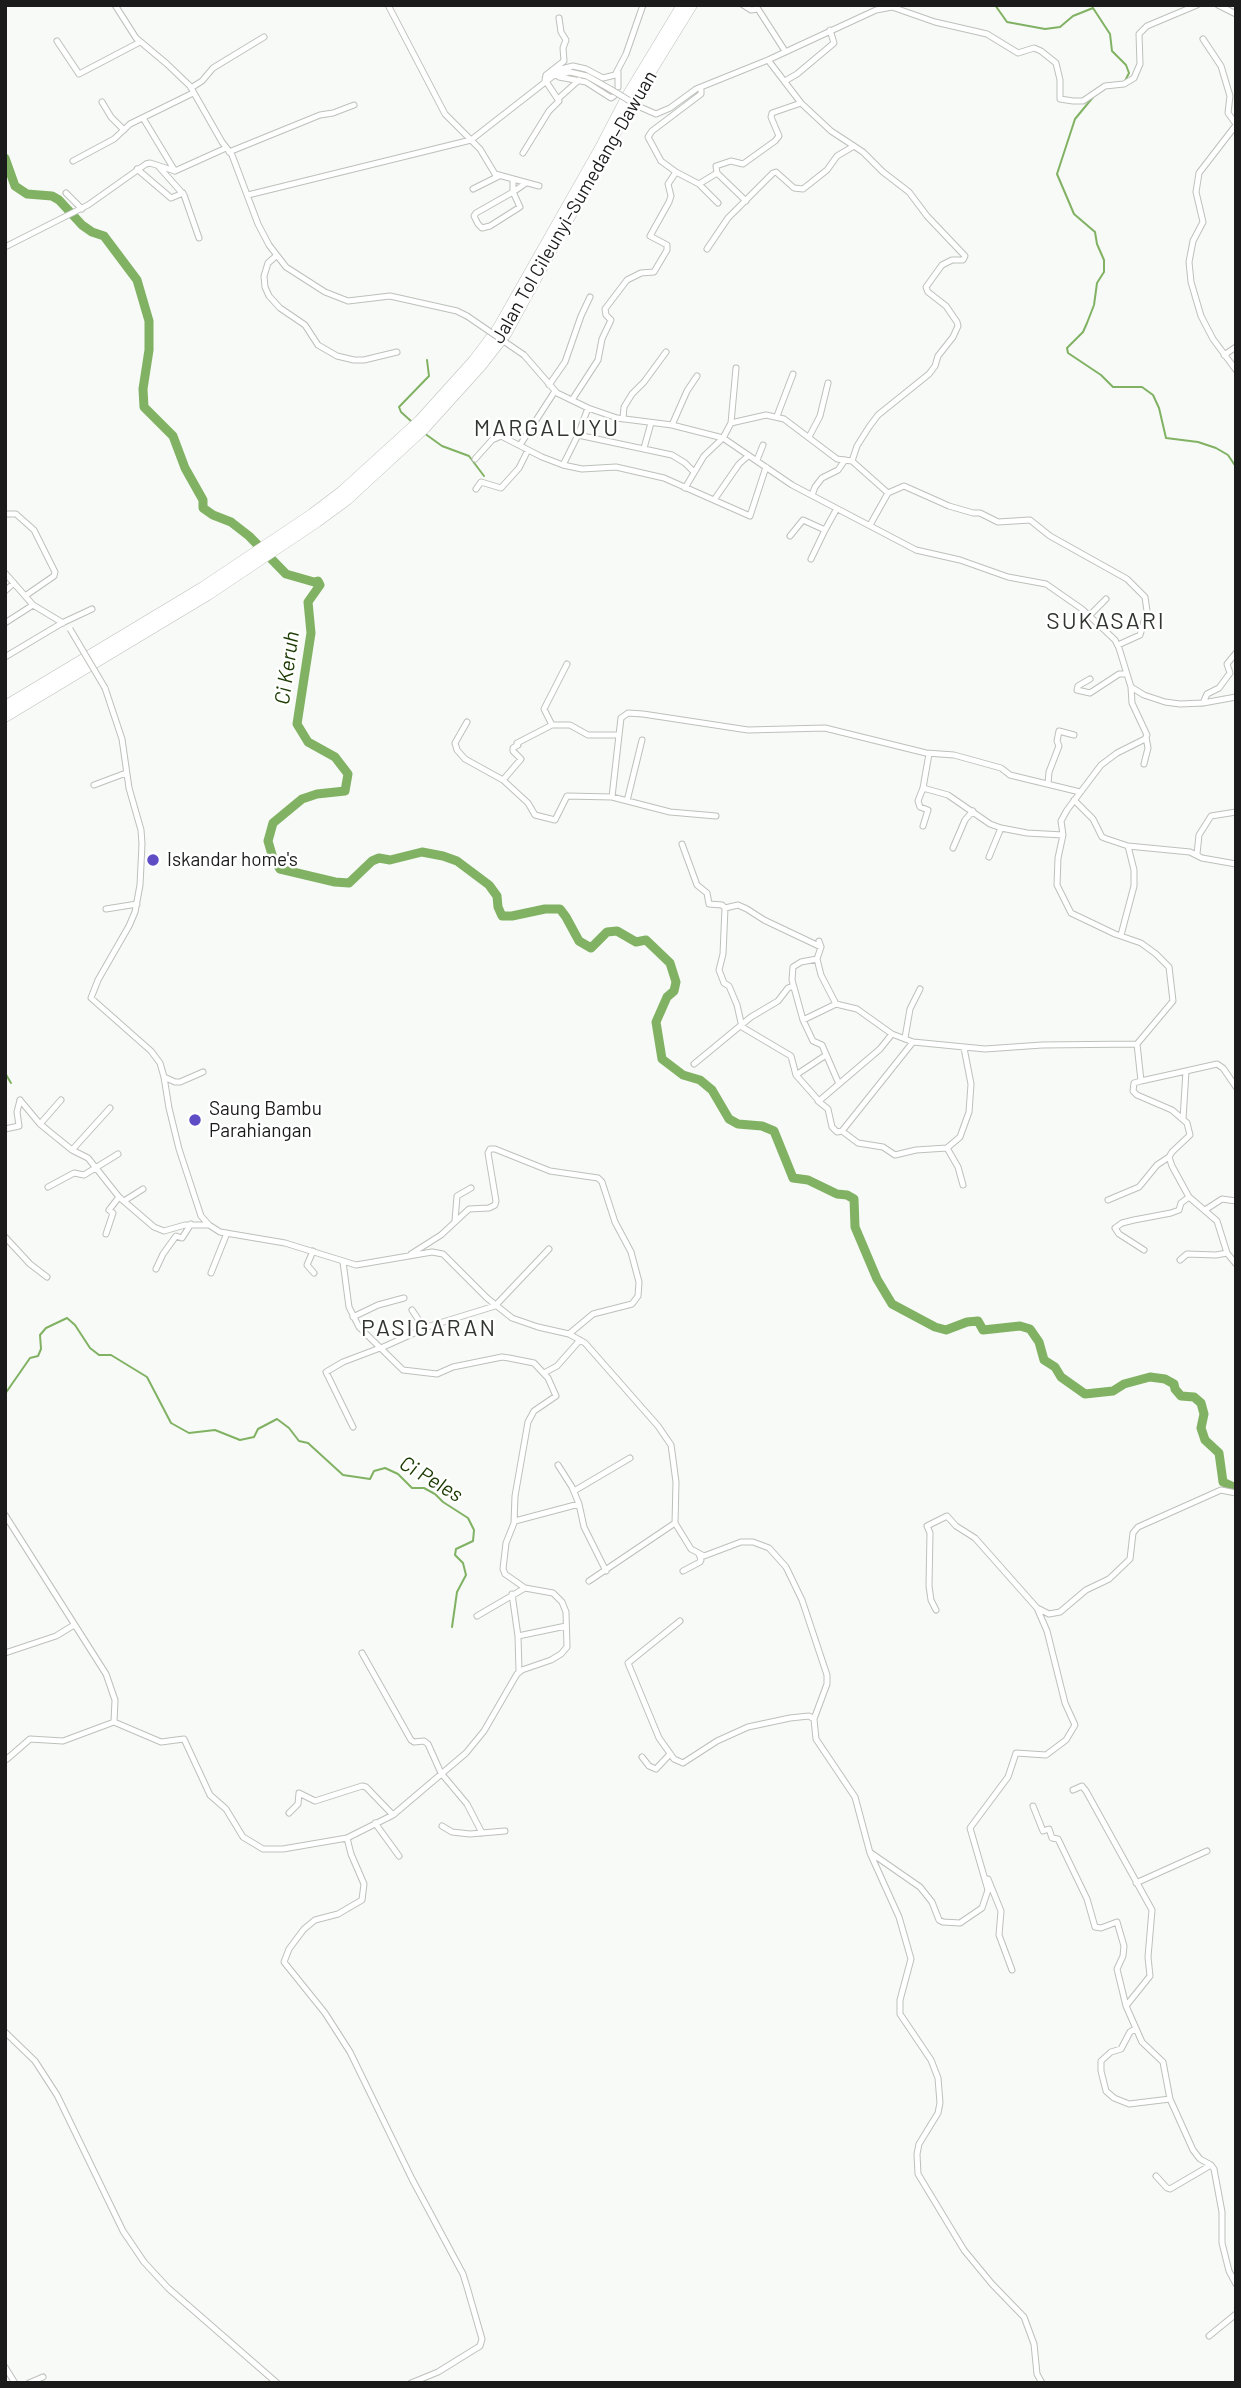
<!DOCTYPE html>
<meta charset="utf-8">
<style>
body{margin:0}
#map{position:relative;width:1241px;height:2388px;overflow:hidden;background:#f7faf6;font-family:Barlow,sans-serif}
canvas{display:block}
.frame{position:absolute;inset:0;border:7px solid #1a1b1a;pointer-events:none}
</style>
<div id="map">
<canvas width="1241" height="2388"></canvas>
<div class="frame"></div>
</div>
<script>
const ctx = document.querySelector('canvas').getContext('2d');
ctx.lineJoin = 'round';
const poly = rows => new Path2D(rows.map(r => 'M' + r).join(''));
function trace(path, color, width, dash) { ctx.strokeStyle = color; ctx.lineWidth = width; ctx.lineCap = dash ? 'butt' : 'round'; ctx.setLineDash(dash || []); ctx.stroke(path); }
function write(font, color, halo, rows, align = 'center') {
  ctx.font = font + ' Barlow,sans-serif'; ctx.lineWidth = 5; ctx.setLineDash([]); ctx.textBaseline = 'middle'; ctx.strokeStyle = halo; ctx.fillStyle = color; for (const [text, x, y, turn = 0] of rows) {
    ctx.save(); ctx.translate(x, y); ctx.rotate((+turn || 0) * Math.PI / 180); ctx.textAlign = isNaN(turn) ? turn : align; if (halo) ctx.strokeText(text, 0, 0); ctx.fillText(text, 0, 0); ctx.restore();
  }
}
trace(poly([
 [995,5,1007,22,1045,29,1060,27,1073,16,1093,8,1110,34,1112,51,1126,65,1129,73,1125,81],
 [1094,96,1075,119,1057,174,1074,214,1095,232,1097,244,1104,260,1104,272,1097,283,1094,305,1087,323,1083,332,1067,348,1068,353,1101,375,1113,387,1142,387,1153,395,1159,408,1166,438,1198,442,1216,448,1228,455,1236,467],
 [412,422,401,412,399,407,429,376,427,360],
 [424,433,442,446,469,456,484,476],
 [5,1073,11,1083],
 [5,1394,30,1358,38,1356,41,1349,40,1335,46,1328,67,1318,75,1325,90,1348,99,1355,111,1355,147,1377,171,1423,189,1433,215,1430,240,1440,254,1437,258,1429,277,1419,289,1428,299,1441,308,1443,343,1475,370,1479,374,1471,385,1468,398,1474,412,1488,424,1488,435,1494,443,1502,468,1518,474,1530,473,1541,456,1549,455,1555,463,1563,466,1575,457,1592,452,1627]
]), '#81b263', 2);
trace(poly([
 [5,158,15,186,27,194,52,196,59,200,82,225,92,232,104,236,137,280,149,321,149,350,143,389,144,407,173,436,185,468,203,500,203,508,213,515,231,522,249,536,286,574,314,582,318,581,320,585,308,602,311,633,297,724,308,742,335,757,348,774,345,791,317,794,302,799,273,823,268,841,273,858,280,869,335,882,349,883,372,861,379,858,390,860,422,852,443,856,457,861,489,885,497,896,498,907,502,916,512,916,545,909,560,909,566,917,579,941,591,948,607,932,617,931,636,942,646,940,670,963,676,982,674,991,667,997,656,1022,662,1059,683,1075,700,1080,712,1090,729,1119,738,1124,762,1126,774,1131,793,1178,808,1180,837,1194,847,1195,854,1199,855,1227,877,1279,892,1304,935,1327,946,1330,967,1322,978,1321,983,1330,1020,1326,1030,1329,1039,1342,1044,1360,1055,1367,1061,1377,1085,1394,1113,1391,1124,1384,1150,1377,1165,1379,1174,1384,1175,1389,1181,1396,1194,1397,1201,1403,1204,1414,1201,1428,1205,1440,1219,1453,1223,1482,1236,1488]
]), '#81b263', 9);
const street = poly([
 [115,5,136,38,167,64,190,86,222,142,232,155,258,224,269,245,286,267,325,292,348,301,390,296,457,311,467,316],
 [388,5,445,114,480,149,495,174,539,186],
 [743,5,751,10,758,9,785,51],
 [1218,5,1236,14],
 [1203,39,1221,66,1230,96,1228,113,1236,124],
 [57,41,79,74,140,42],
 [768,60,801,103],
 [618,72,618,87],
 [555,73,561,69,573,66,586,69,603,78,615,75,626,54,643,5],
 [559,77,586,82,611,98,614,96],
 [785,81,797,74,834,43,830,30],
 [701,87,701,94,652,131,648,137,661,161,676,172,699,184,717,173,716,166,731,161,743,164,775,141,779,136,771,117,772,113,801,103,831,131,863,152,883,172,909,192,927,216,965,256,963,260,952,260,942,265,926,287,928,292,946,306,957,322,958,326,953,337,938,356,935,366,929,374,878,415,869,427,857,446,852,461],
 [191,88,202,81,213,68,264,37],
 [559,98,579,80],
 [102,102,111,117,124,130],
 [640,107,656,114,670,108,696,89,768,60,876,10,892,7,935,22,987,34,1018,53,1034,48,1041,51,1056,63,1060,80,1060,99,1073,101,1083,101,1105,86,1124,84,1134,78,1140,64,1139,34,1147,26,1197,5],
 [143,118,175,171],
 [1236,125,1199,173,1196,192,1203,222,1193,241,1189,262,1191,282,1201,316,1213,339,1236,370],
 [229,152,320,115,333,113,354,105],
 [523,153,549,111,559,101,545,80,546,75,564,61,563,48,566,40,561,32,559,18],
 [73,161,114,139,130,124,193,93],
 [159,167,184,195,199,238],
 [137,169,171,198,183,193],
 [717,173,746,201],
 [513,180,513,192,520,207,490,226,482,228,478,224,474,216,476,213,513,192,526,183],
 [699,184,718,203],
 [473,189,499,176],
 [66,193,82,209],
 [248,195,471,140,553,76,570,72,587,76,610,89],
 [5,247,88,205,146,164,150,163,175,171,226,148],
 [707,249,728,218,773,173,776,172,794,188,803,189,827,170,837,156,854,146],
 [276,256,268,263,264,276,265,287,269,296,280,308,305,325,318,345,337,356,354,360,364,360,397,352],
 [524,355,557,393,588,408,617,418,672,425,723,438,792,485,916,550,960,560,1008,577,1046,584,1082,609,1115,640,1119,648,1131,687,1144,695,1165,702,1180,704,1203,703,1236,697],
 [1224,355,1236,347],
 [549,385,565,362,581,316,590,297],
 [572,400,598,360,602,339,611,320,606,315,605,309,627,280,641,273,654,272,667,250,667,245,650,236,669,202,671,196,668,184,676,172],
 [777,416,793,374],
 [623,419,624,407,632,394,644,382,666,352],
 [731,423,736,368],
 [672,425,687,391,697,376],
 [578,435,672,455,685,463,694,472],
 [809,437,820,416,828,383],
 [520,445,555,391],
 [644,448,651,423],
 [475,459,492,440,501,436,542,457,563,465,582,469,616,467,664,478,750,516,766,467],
 [757,460,763,445],
 [563,465,578,435,588,408],
 [685,488,704,456,723,438,731,423,766,415,784,419,837,459,852,461,888,493,904,486,949,506,973,513,980,513,998,522,1030,520,1050,536,1127,579,1145,597,1147,611,1140,635,1118,645],
 [476,489,481,482,501,488,519,468,528,450],
 [812,495,815,487,822,478,838,470,845,460],
 [714,500,739,464,748,456],
 [5,514,16,514,34,530,55,572,54,576,25,596],
 [870,525,888,493],
 [790,536,803,520,825,530,836,510],
 [811,559,825,530],
 [5,573,33,605,63,623],
 [5,591,14,583],
 [1090,615,1106,599],
 [5,623,33,605],
 [5,657,62,623,92,609],
 [567,664,544,709,552,725,570,725,588,735,619,735,621,718,628,713,643,714,748,730,825,728,926,753,954,755,1001,768,1010,775,1080,792],
 [1090,679,1078,686,1077,690,1090,693,1119,674,1126,674],
 [1131,687,1132,703,1147,735,1145,739,1117,753,1101,765,1067,810,1061,821,1063,835,1058,858,1057,885,1071,913,1115,934,1141,943,1156,954,1169,967,1173,1001,1137,1044],
 [105,688,122,739,129,788,141,830,142,844,140,885,135,912,129,926,98,980,91,998,151,1051,160,1063,164,1077,169,1108,179,1149,201,1216,209,1225,220,1232,285,1243,356,1265,432,1252,443,1254,487,1298,512,1318,538,1327,569,1334,585,1343,658,1426,671,1445,672,1452,676,1482,675,1523,691,1549,704,1556,741,1542,753,1542,769,1548,786,1567,802,1600,827,1675,827,1684,814,1719,816,1739,855,1797,870,1853,899,1917,911,1959,900,2000,900,2014,931,2060,938,2078,940,2103,938,2113,919,2144,917,2154,918,2174,964,2250,992,2284,1024,2317,1034,2344,1037,2374,1042,2383],
 [1203,703,1207,694,1219,688,1230,673,1227,664,1236,653],
 [467,722,455,743,457,750,465,759,503,780,521,759,513,751,513,748,518,745,517,743,552,725],
 [1144,764,1148,748,1146,737],
 [503,780,528,803,535,815,555,820,567,796,612,797,619,735],
 [1048,784,1049,772,1059,746,1057,741,1059,731,1074,735],
 [94,785,126,773],
 [923,788,948,795,990,824,1001,828,1027,833,1063,835],
 [612,797,670,812,716,816],
 [1074,800,1093,819,1102,837,1107,839,1128,846,1190,852,1202,858,1236,864],
 [627,801,642,740],
 [923,826,928,810,920,807,918,801,923,788,929,754],
 [682,844,697,885,707,893,709,904,722,905,725,908],
 [953,848,965,820,973,811],
 [1197,854,1199,835,1211,816,1236,812],
 [989,857,1001,828],
 [106,909,137,904],
 [1121,935,1134,886,1134,870,1128,846],
 [819,941,821,947,817,959,821,975,836,1004,857,1009,892,1034,913,1042,985,1049,1042,1045,1137,1044,1141,1081,1186,1071,1183,1119],
 [821,947,764,920,747,909,738,905,725,908,723,954,719,970,724,983,729,986,737,1005,742,1027,791,1056,796,1075,819,1101,880,1049,892,1034],
 [817,959,801,962,793,967,792,980,803,1020,813,1041,822,1045,839,1084],
 [803,1020,836,1004],
 [905,1038,910,1009,920,989],
 [913,1042,842,1131,858,1143,883,1147,895,1155,916,1150,947,1148],
 [694,1064,751,1017,778,1001,788,988,793,986],
 [1186,1071,1217,1064,1223,1068,1236,1087],
 [796,1075,826,1055],
 [164,1077,175,1082,180,1082,203,1072],
 [1141,1081,1134,1083,1133,1091,1137,1095,1172,1110,1187,1123,1190,1135,1172,1152,1169,1157,1172,1166,1189,1197,1217,1221,1227,1253,1236,1264],
 [20,1100,40,1124,72,1150,88,1158,119,1197,154,1227,164,1231,185,1225,209,1225],
 [818,1101,828,1109,832,1127,837,1132,842,1131],
 [40,1124,61,1100],
 [5,1129,19,1126,17,1112,20,1100],
 [72,1150,110,1108],
 [963,1185,958,1167,947,1148,960,1137,969,1112,971,1084,964,1048],
 [48,1187,74,1173,84,1175,118,1154],
 [1108,1200,1139,1187,1157,1165,1169,1157],
 [124,1201,143,1189],
 [1205,1210,1222,1199,1236,1201],
 [455,1221,457,1196,471,1188],
 [106,1234,113,1213,109,1210,119,1197],
 [5,1237,30,1264,47,1277],
 [1144,1250,1119,1234,1115,1228,1122,1223,1134,1220,1171,1213,1179,1210,1181,1203,1189,1197],
 [313,1251,307,1265,314,1273],
 [411,1254,441,1235,469,1209,489,1208,495,1205,496,1201,488,1153,490,1149,495,1149,550,1171,598,1178,602,1182,615,1222,631,1252,639,1282,638,1296,632,1304,593,1314,569,1334],
 [1180,1260,1187,1254,1216,1255,1227,1253],
 [343,1262,349,1307,359,1327,403,1370,437,1374,453,1367,502,1357,509,1358,534,1363,548,1378,556,1396,534,1411,528,1422,515,1496,514,1523,506,1543,503,1569,505,1574,525,1588,553,1593,562,1602,566,1612,567,1647,561,1654,551,1660,522,1670,517,1674,484,1731,466,1753,393,1815,347,1838,351,1854,364,1884,362,1900,338,1914,315,1920,304,1929,289,1949,284,1962,325,2013,350,2052,412,2179,463,2274,467,2287,482,2339,480,2346,438,2372,411,2383],
 [156,1269,163,1254,176,1236,182,1238,191,1224],
 [211,1273,227,1233],
 [412,1310,424,1328],
 [353,1317,378,1305,404,1298],
 [381,1348,430,1326,495,1306,549,1249],
 [544,1373,557,1366,580,1340],
 [353,1427,326,1372,343,1362,380,1348],
 [558,1465,572,1487,579,1504,584,1527,606,1571],
 [574,1491,630,1458],
 [5,1515,106,1674,115,1700,114,1722,161,1742,184,1739,210,1795,226,1809,243,1837,263,1849,283,1849,347,1838],
 [515,1521,579,1504],
 [683,1571,700,1562,701,1560,699,1554],
 [589,1581,675,1523],
 [512,1594,518,1636,519,1671],
 [936,1610,931,1600,929,1586,930,1533,927,1526,947,1516,956,1526,975,1538,1037,1608],
 [477,1616,525,1588],
 [680,1621,628,1663,659,1738,674,1759,683,1763,717,1741,748,1727,790,1718,809,1716,814,1719],
 [518,1636,566,1626],
 [5,1653,56,1636,74,1625],
 [362,1653,411,1740,414,1742,424,1741,428,1744,441,1773,467,1804,482,1833],
 [642,1757,649,1766,656,1769,670,1754],
 [7,1759,30,1739,63,1741,114,1722],
 [1073,1790,1082,1786,1086,1791,1152,1910,1148,1957,1150,1976,1126,2006,1142,2042,1163,2062,1170,2099,1193,2150,1200,2159,1211,2165,1214,2169,1222,2212,1222,2243,1229,2271,1236,2284],
 [1033,1806,1043,1831,1049,1829,1052,1838,1058,1839,1087,1899,1095,1927,1101,1928,1117,1922,1124,1946,1123,1956,1117,1969,1126,2006],
 [289,1813,298,1804,299,1793,315,1801,362,1786,366,1787,393,1815],
 [375,1823,399,1856],
 [442,1826,452,1832,470,1834,505,1831],
 [871,1853,920,1887,932,1902,939,1920,943,1922,960,1923,982,1908,988,1890,970,1828,1008,1777,1016,1753,1046,1755,1066,1740,1075,1725,1065,1703,1047,1631,1037,1608,1049,1614,1060,1612,1086,1590,1109,1579,1130,1559,1133,1533,1138,1527,1221,1490,1236,1493],
 [988,1879,1001,1911,999,1935,1012,1970],
 [1136,1883,1207,1851],
 [1135,2029,1130,2032,1121,2049,1111,2052,1101,2061,1101,2071,1106,2091,1114,2098,1129,2104,1170,2099],
 [5,2032,35,2061,57,2095,123,2231,144,2262,168,2288,277,2383],
 [1156,2176,1167,2188,1170,2189,1211,2165],
 [1209,2336,1236,2314],
 [5,2367,15,2383],
 [29,2383,43,2377]
]);
const highway = poly([
 [5,706,203,587,312,514,341,492,419,421,474,360,498,328,600,148,627,96,682,5],
 [5,717,208,595,317,522,347,500,425,428,481,366,506,334,634,99,692,5]
]);
trace(street, '#bdc0bb', 7);
trace(highway, '#bdc0bb', 11);
trace(street, '#fff', 5);
trace(highway, '#fff', 10);
const streetBridge = poly([
 [610,89,640,107],
 [467,316,524,355],
 [70,629,105,688]
]);
trace(streetBridge, '#bdc0bb', 7, []);
trace(streetBridge, '#fff', 5);
for (const [x, y, r, color] of [
 [153,860,7,"#5e4dc5"],
 [195,1120,7,"#5e4dc5"]
]) { const dot = new Path2D(); dot.arc(x, y, r, 0, 2 * Math.PI); ctx.fillStyle = color; ctx.fill(dot); trace(dot, '#fff', 2.5); }
write('19px', '#1a1b1a', '#fff', [
 ["Jalan Tol Cileunyi–Sumedang–Dawuan",574,207,-60]
]);
write('19px', '#1a1b1a', '#fff', [
 ["Iskandar home's",167,860],
 ["Saung Bambu",209,1109],
 ["Parahiangan",209,1131]
], 'left');
write('italic 21px', '#1b3a01', '#fff', [
 ["Ci Keruh",287,668,-82],
 ["Ci Peles",431,1479,31]
]);
ctx.letterSpacing = '2px';
write('23px', '#323531', '#fff', [
 ["MARGALUYU",547,428],
 ["SUKASARI",1106,621],
 ["PASIGARAN",429,1328]
]);
ctx.letterSpacing = '0px';
</script>
